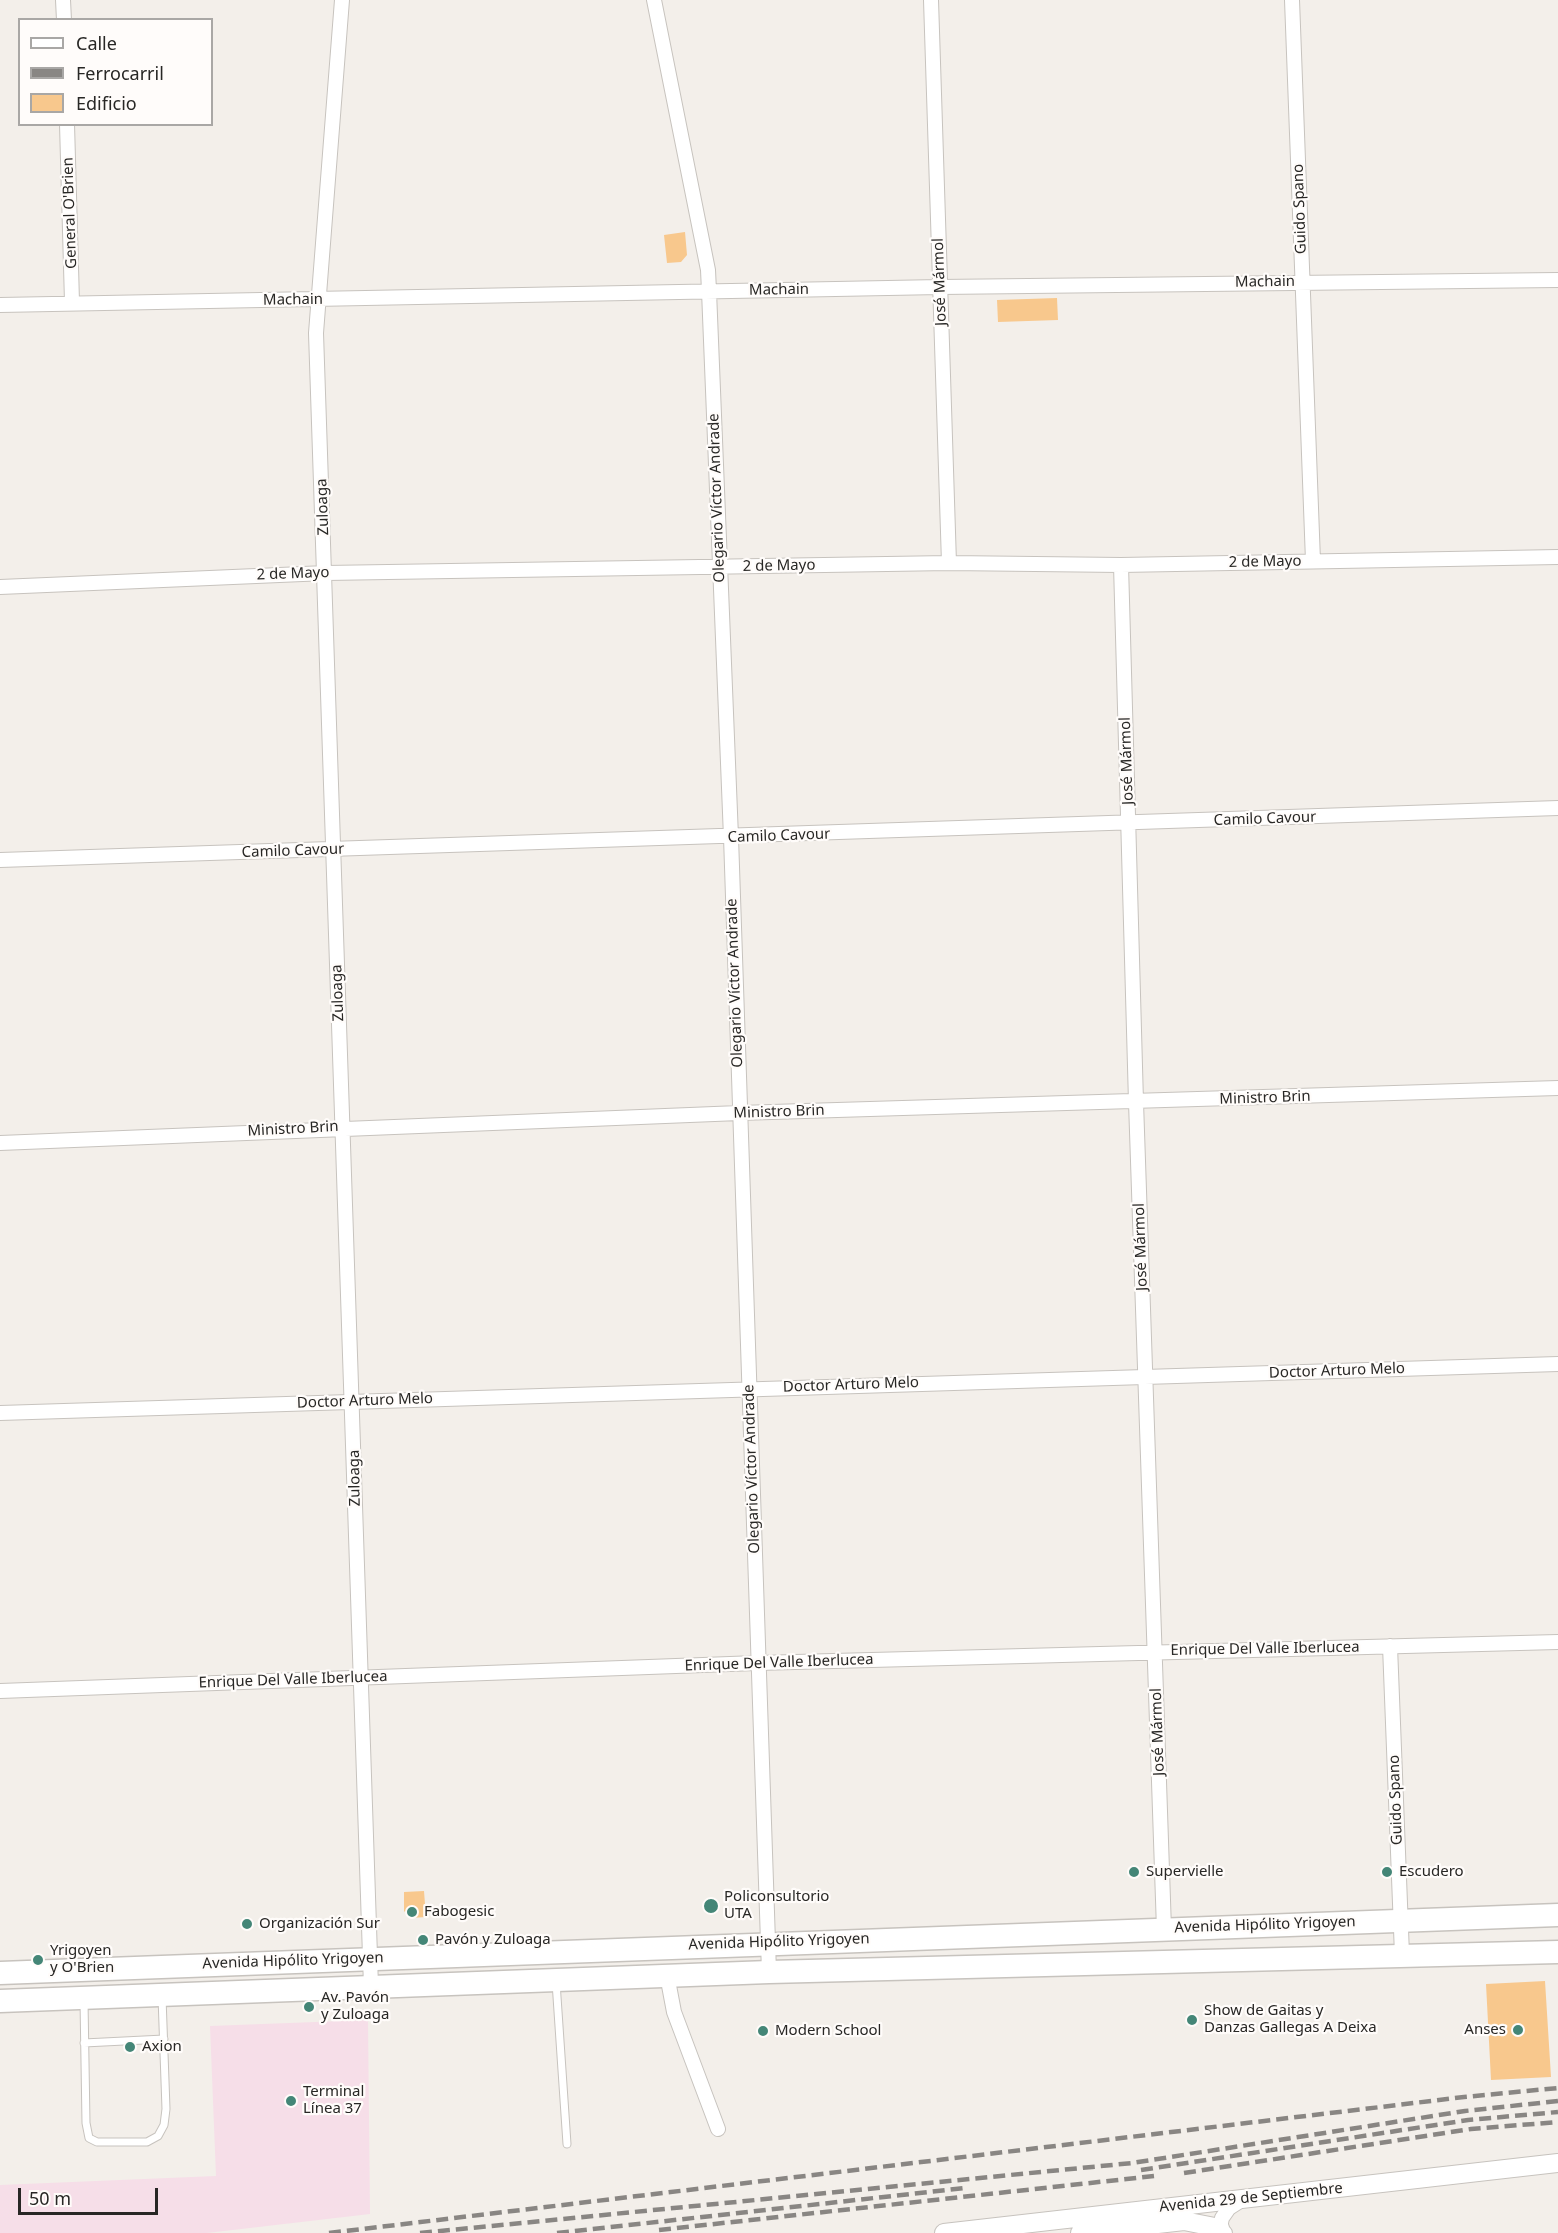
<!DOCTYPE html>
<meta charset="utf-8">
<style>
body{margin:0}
#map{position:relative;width:1558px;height:2233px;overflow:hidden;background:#f3efea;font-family:"Noto Sans",sans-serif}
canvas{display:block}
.legend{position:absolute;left:18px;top:18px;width:195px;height:108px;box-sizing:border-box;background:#fffcfa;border:2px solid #a9a7a5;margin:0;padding:8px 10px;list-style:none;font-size:18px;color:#282725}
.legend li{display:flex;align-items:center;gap:12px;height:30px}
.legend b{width:30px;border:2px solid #a9a7a5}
.scale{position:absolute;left:18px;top:2188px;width:140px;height:27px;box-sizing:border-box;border:3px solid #282725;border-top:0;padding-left:8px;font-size:18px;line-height:21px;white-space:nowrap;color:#282725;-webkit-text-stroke:4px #fffcfa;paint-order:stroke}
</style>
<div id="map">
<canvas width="1558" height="2233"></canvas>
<ul class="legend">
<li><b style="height:8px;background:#fff"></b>Calle</li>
<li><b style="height:8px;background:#898683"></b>Ferrocarril</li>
<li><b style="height:16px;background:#f8c88d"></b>Edificio</li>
</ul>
<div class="scale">50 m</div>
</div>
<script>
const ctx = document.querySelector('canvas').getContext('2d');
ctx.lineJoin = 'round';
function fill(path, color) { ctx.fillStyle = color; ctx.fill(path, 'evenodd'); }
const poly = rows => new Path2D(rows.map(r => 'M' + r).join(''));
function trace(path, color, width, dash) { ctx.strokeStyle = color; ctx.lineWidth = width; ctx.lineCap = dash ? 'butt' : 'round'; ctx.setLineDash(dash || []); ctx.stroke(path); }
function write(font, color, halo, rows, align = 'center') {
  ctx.font = font + ' "Noto Sans",sans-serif'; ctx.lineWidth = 4.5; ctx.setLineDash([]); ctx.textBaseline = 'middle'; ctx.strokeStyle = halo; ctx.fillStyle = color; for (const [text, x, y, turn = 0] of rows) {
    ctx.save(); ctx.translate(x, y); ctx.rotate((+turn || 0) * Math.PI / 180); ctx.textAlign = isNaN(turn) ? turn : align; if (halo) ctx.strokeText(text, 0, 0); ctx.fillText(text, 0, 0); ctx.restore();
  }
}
fill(poly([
 [368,2020,370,2214,207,2233,0,2233,0,2185,216,2176,210,2026]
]), '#f6dee8');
fill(poly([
 [685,232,687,255,681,262,667,263,664,235],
 [1057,298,1058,320,998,322,997,300],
 [424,1891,426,1917,411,1918,404,1911,404,1892],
 [1545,1981,1551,2077,1491,2080,1486,1984]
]), '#f8c88d');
const service = poly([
 [556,1982,567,2144],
 [84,2001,86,2123,89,2138,97,2142,147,2142,158,2136,164,2125,166,2109,162,1997],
 [84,2043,164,2039]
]);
const minor = poly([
 [63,0,64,20],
 [342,0,316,333,371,1986],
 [654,0,708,270,709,291,731,837,769,1972],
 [931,0,949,563],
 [1292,0,1313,561],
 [67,124,72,302],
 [0,305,940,287,1558,280],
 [1121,565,1136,1102,1164,1929],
 [0,587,326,573,949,563,1121,565,1558,557],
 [0,860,1558,808],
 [0,1143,739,1113,1558,1088],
 [0,1413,1558,1364],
 [1390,1646,1402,1955],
 [0,1691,757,1663,1558,1642],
 [667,1975,674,2012,718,2129],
 [1225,2233,1220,2228,1222,2218,1229,2208,1243,2199]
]);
const tertiary = poly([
 [944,2233,1558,2163],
 [1080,2233,1184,2221,1220,2228]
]);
const primary = poly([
 [0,1973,1558,1915],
 [0,2001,769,1972,1558,1952]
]);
trace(service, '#c7c3be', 9);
trace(minor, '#c7c3be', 16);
trace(tertiary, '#c7c3be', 20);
trace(primary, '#c7c3be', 25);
trace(service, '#fff', 7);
trace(minor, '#fff', 14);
trace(tertiary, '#fff', 18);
trace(primary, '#fff', 22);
trace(poly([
 [1141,2170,1468,2120,1558,2112],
 [1184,2173,1471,2129,1558,2122],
 [659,2230,1154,2176],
 [329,2233,1464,2097,1558,2088],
 [420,2233,1132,2163,1465,2111,1558,2101],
 [557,2233,965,2188]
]), '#898683', 4.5, [12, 6]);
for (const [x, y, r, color] of [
 [1134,1872,6,"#448677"],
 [1387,1872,6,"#448677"],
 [711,1906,8,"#448677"],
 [412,1912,6,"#448677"],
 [247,1924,6,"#448677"],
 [423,1940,6,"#448677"],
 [38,1960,6,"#448677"],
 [309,2007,6,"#448677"],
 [1192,2020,6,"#448677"],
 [1518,2030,6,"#448677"],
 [763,2031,6,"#448677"],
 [130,2047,6,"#448677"],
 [291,2101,6,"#448677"]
]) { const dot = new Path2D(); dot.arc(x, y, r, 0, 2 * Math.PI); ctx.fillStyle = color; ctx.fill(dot); trace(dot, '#fffcfa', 2); }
write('15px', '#282725', '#fffcfa', [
 ["Guido Spano",1300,209,-92],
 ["General O'Brien",70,213,-92],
 ["José Mármol",940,282,-92],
 ["Machain",1265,282,-1],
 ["Machain",779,290,-1],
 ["Machain",293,300,-1],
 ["Olegario Víctor Andrade",717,498,-92],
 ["Zuloaga",323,507,-92],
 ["2 de Mayo",1265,562,-1],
 ["2 de Mayo",779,566,-1],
 ["2 de Mayo",293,574,-2],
 ["José Mármol",1127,761,-92],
 ["Camilo Cavour",1265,819,-2],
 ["Camilo Cavour",779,836,-2],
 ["Camilo Cavour",293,851,-2],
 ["Olegario Víctor Andrade",735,983,-92],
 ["Zuloaga",338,993,-92],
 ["Ministro Brin",1265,1098,-2],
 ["Ministro Brin",779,1112,-2],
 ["Ministro Brin",293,1129,-3],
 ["José Mármol",1141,1247,-92],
 ["Doctor Arturo Melo",1337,1371,-2],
 ["Doctor Arturo Melo",851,1385,-2],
 ["Doctor Arturo Melo",365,1401,-2],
 ["Olegario Víctor Andrade",752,1469,-92],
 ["Zuloaga",355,1478,-91],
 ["Enrique Del Valle Iberlucea",1265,1649,-1],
 ["Enrique Del Valle Iberlucea",779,1663,-2],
 ["Enrique Del Valle Iberlucea",293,1680,-2],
 ["José Mármol",1158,1732,-92],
 ["Guido Spano",1396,1800,-92],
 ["Avenida Hipólito Yrigoyen",1265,1925,-2],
 ["Avenida Hipólito Yrigoyen",779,1942,-2],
 ["Avenida Hipólito Yrigoyen",293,1961,-2],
 ["Avenida 29 de Septiembre",1251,2198,-6]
]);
write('15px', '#282725', '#fffcfa', [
 ["Supervielle",1146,1872],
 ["Escudero",1399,1872],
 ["Policonsultorio",724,1897],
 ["UTA",724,1914],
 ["Fabogesic",424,1912],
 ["Organización Sur",259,1924],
 ["Pavón y Zuloaga",435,1940],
 ["Yrigoyen",50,1951],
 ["y O'Brien",50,1968],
 ["Av. Pavón",321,1998],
 ["y Zuloaga",321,2015],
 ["Show de Gaitas y",1204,2011],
 ["Danzas Gallegas A Deixa",1204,2028],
 ["Anses",1506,2030,"right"],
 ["Modern School",775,2031],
 ["Axion",142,2047],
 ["Terminal",303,2092],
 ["Línea 37",303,2109]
], 'left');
</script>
